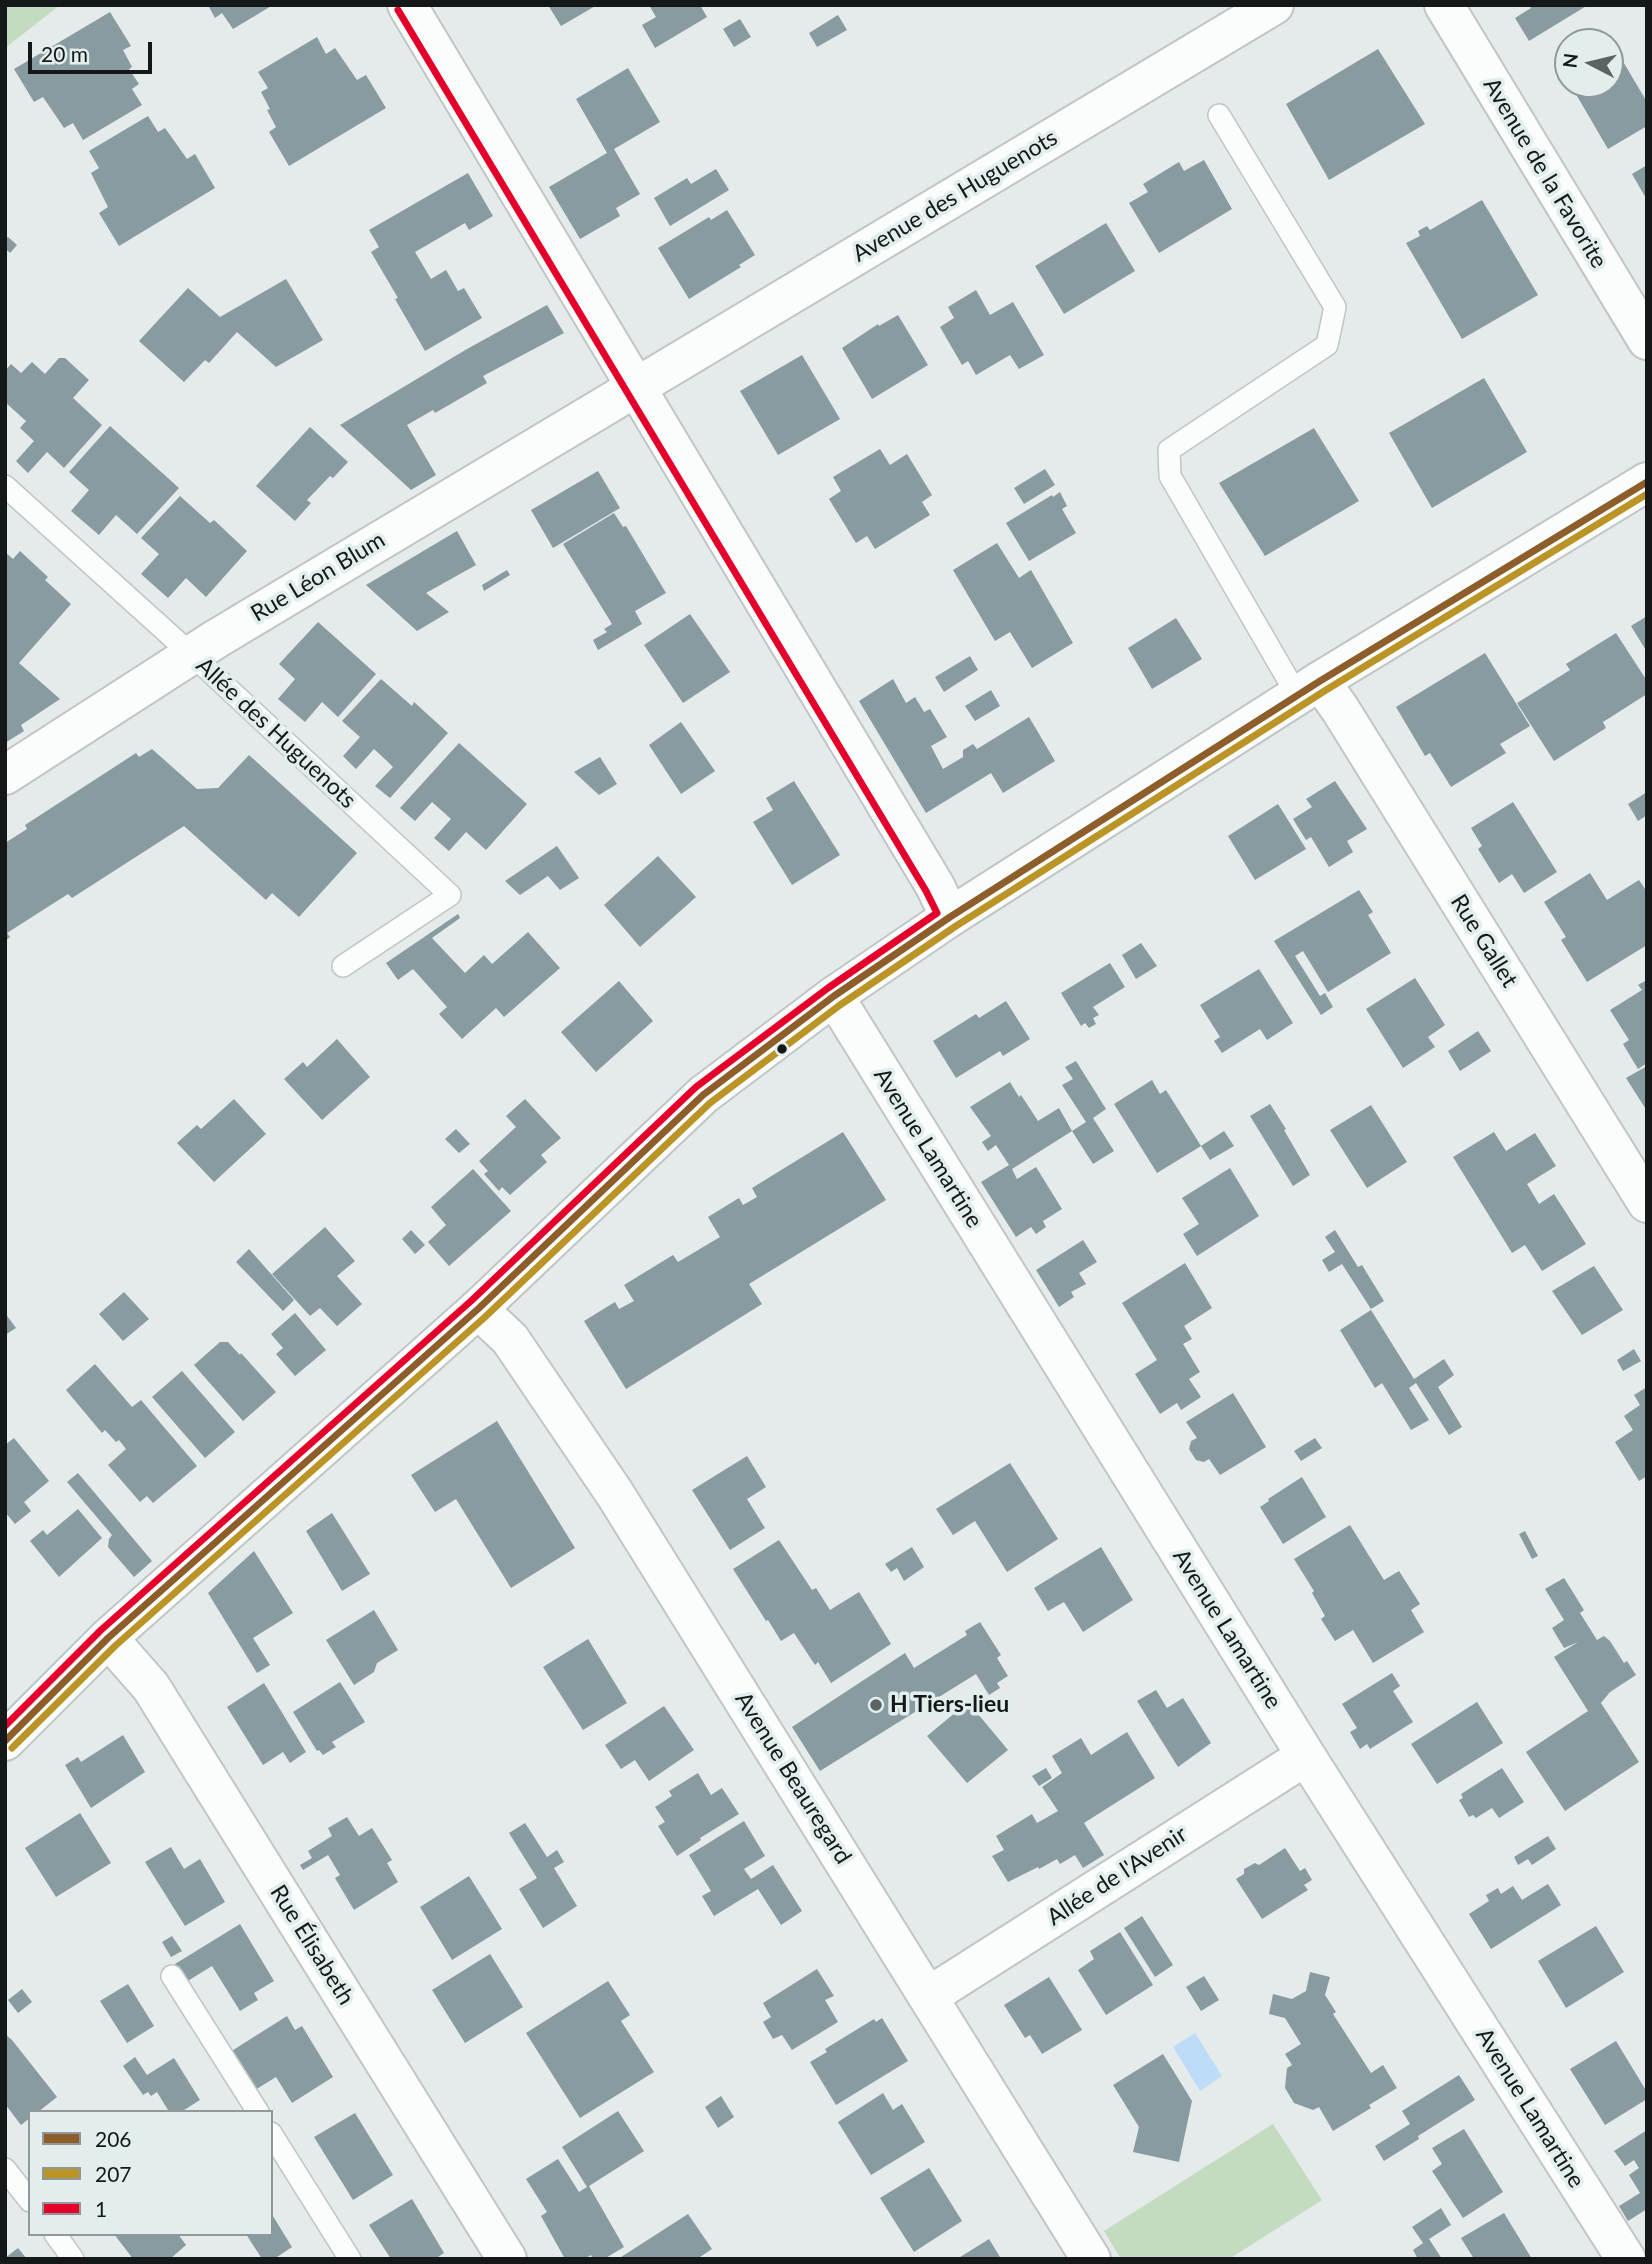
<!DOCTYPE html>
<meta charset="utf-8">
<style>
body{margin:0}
#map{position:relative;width:1652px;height:2264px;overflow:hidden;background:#e5eaea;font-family:Lato,sans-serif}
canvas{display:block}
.frame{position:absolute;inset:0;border:7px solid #141818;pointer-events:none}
.legend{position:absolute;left:28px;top:2110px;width:245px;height:126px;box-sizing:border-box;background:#e2eded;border:2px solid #909898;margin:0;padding:9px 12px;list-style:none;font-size:21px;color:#141818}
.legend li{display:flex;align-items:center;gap:14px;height:35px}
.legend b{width:35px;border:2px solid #909898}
.north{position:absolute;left:1554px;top:28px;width:70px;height:70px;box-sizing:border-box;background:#e2eded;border:2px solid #909898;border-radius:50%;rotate:277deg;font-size:19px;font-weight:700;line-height:28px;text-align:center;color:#141818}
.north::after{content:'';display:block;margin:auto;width:24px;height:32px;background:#5d6262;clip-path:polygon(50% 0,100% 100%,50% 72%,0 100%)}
.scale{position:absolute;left:28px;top:42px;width:124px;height:32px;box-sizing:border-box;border:4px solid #141818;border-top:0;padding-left:9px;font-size:21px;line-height:24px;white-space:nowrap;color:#141818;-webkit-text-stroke:5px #e2eded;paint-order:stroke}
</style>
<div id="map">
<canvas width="1652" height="2264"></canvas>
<div class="frame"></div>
<ul class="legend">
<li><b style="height:9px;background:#8d5e2a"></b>206</li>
<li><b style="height:9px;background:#ba9426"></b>207</li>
<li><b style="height:9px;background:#e4002b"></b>1</li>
</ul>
<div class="north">N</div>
<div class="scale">20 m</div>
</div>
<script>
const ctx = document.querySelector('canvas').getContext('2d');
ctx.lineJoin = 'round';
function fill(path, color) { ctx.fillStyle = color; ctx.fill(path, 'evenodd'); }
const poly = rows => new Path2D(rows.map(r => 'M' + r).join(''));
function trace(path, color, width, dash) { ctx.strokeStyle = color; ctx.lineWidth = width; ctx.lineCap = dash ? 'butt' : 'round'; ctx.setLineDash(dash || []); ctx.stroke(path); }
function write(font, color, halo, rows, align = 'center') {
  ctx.font = font + ' Lato,sans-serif'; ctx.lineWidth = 7; ctx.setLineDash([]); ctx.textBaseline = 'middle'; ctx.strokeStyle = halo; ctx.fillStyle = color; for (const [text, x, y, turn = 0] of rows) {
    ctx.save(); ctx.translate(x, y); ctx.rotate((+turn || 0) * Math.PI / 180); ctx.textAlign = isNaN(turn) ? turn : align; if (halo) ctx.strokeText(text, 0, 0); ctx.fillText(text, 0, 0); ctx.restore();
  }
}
fill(poly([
 [5,5,60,5,5,48],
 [1273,2124,1322,2200,1229,2259,1121,2259,1104,2231]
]), '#c3dbbf');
fill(poly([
 [1195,2033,1222,2076,1200,2091,1173,2047]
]), '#bddcf7');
fill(poly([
 [208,5,273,5,233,29,222,13,215,18],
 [548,5,597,5,561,26],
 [649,5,700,5,707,17,655,48,642,25,656,17],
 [1529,5,1588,5,1529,41,1515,18,1531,8],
 [110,12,131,46,123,50,132,67,129,69,139,84,132,89,142,105,83,140,73,123,64,128,43,97,34,102,14,69],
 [838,15,847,30,817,47,809,33],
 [740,19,751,37,734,47,723,29],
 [317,37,326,54,335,48,357,80,366,75,386,108,289,166,269,132,276,127,267,110,270,109,261,92,268,88,258,72],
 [1615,48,1647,102,1647,126,1608,149,1570,84,1610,84,1610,51],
 [1378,49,1425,124,1329,180,1286,104],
 [628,68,660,122,614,149,640,194,616,208,620,216,580,239,549,187,607,153,576,99],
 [148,116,158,132,165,128,187,159,195,154,215,188,119,246,99,213,108,207,91,173,99,168,89,151],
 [1204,160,1232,209,1159,253,1129,203,1148,192,1143,184,1179,162,1184,171],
 [1647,165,1647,200,1632,174],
 [716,169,729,190,670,226,654,198,687,178,691,184],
 [468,173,493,216,469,230,465,223,415,252,431,279,446,270,458,291,464,288,482,318,425,351,395,299,398,298,371,252,379,247,369,230],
 [1482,200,1538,295,1462,339,1406,243,1420,236,1418,231,1427,226,1430,230],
 [727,210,755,255,739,265,741,267,689,299,658,248,709,217,711,220],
 [1106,223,1135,271,1064,314,1035,266],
 [8,237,17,245,10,253,5,248,5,240],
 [286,279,323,340,276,367,237,332,209,363,205,360,184,382,139,341,188,288,220,317],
 [976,290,990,315,1013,302,1044,355,1019,369,1010,355,976,375,968,361,962,365,940,327,954,318,948,307],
 [547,305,564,333,483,376,487,383,435,413,433,410,407,425,436,475,411,490,340,425,467,349],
 [898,315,928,365,872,399,842,348,878,324,879,326],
 [802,355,840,419,778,455,740,391],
 [59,358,65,358,89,380,73,398,102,425,64,468,47,452,28,473,16,461,34,441,20,428,26,421,5,402,5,371,11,364,21,373,32,362,45,374],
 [1484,378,1527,452,1432,508,1389,433],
 [110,426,179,488,137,534,116,515,99,535,71,511,89,490,69,472],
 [310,427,348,462,333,478,330,476,307,500,311,503,295,521,256,486],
 [1314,428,1359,501,1265,556,1219,483],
 [880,449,890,465,907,454,932,495,922,502,930,515,875,549,867,536,856,543,829,499,841,491,833,477],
 [1045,469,1055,485,1024,504,1014,488],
 [598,471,620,508,553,548,531,510],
 [1060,492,1067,506,1062,509,1076,533,1029,561,1006,523,1052,495,1053,497],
 [180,496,210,523,214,520,247,551,206,597,186,578,168,598,141,574,159,554,141,538],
 [614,513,623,527,626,526,666,593,635,611,642,624,598,650,593,640,607,632,604,629,612,624,563,544],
 [457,531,476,565,426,593,449,612,417,631,366,585],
 [997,543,1019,578,1031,570,1073,643,1032,668,1010,632,995,641,953,570],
 [20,551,48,577,45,580,71,604,19,663,60,699,21,725,24,731,5,743,5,552,13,559],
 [507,570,510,575,484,591,482,585],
 [690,614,730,672,683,703,644,645],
 [1647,616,1647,652,1631,626],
 [1176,618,1202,659,1152,689,1128,648],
 [318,622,376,674,338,717,322,702,305,722,278,699,295,679,279,664],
 [1616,633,1647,681,1647,694,1603,722,1606,728,1554,761,1517,703,1570,670,1566,664],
 [1485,653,1530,726,1500,744,1506,753,1451,787,1430,753,1425,756,1396,707],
 [970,656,978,670,944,692,935,677],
 [381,679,412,706,414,702,448,733,390,798,375,786,393,767,387,761,374,749,356,769,343,756,360,737,342,721],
 [893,679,906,703,915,697,924,712,930,709,947,737,931,746,943,769,963,757,963,750,973,744,977,749,1029,717,1055,761,1003,793,991,773,926,813,859,701],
 [991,690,1000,706,975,721,965,706],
 [681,722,715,771,681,794,649,745],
 [459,743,527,804,486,850,466,832,449,851,434,838,451,819,432,802,415,821,400,808],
 [152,749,197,789,218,788,249,755,357,853,299,917,272,893,266,900,184,826,72,898,68,894,7,933,10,937,5,941,5,843,27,829,25,825,136,753,139,757],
 [600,757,617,784,599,795,574,772],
 [794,781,840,855,792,885,753,822,773,810,766,798],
 [1335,781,1367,829,1347,841,1353,852,1329,867,1311,837,1306,840,1293,819,1312,807,1306,799],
 [1647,792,1647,815,1638,821,1628,804],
 [1513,802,1557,872,1524,893,1512,874,1499,883,1478,849,1482,846,1471,828],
 [1278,804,1306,849,1255,880,1228,836],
 [557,846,579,878,560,890,548,876,520,895,505,881],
 [658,856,696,897,640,947,604,905],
 [1590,873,1607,900,1639,880,1647,892,1647,945,1587,982,1561,940,1566,937,1544,902],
 [1359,890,1373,912,1368,915,1391,953,1328,992,1303,951,1295,956,1320,996,1325,993,1333,1007,1321,1015,1274,941],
 [458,914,460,918,432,938,465,973,484,955,492,964,528,932,560,968,504,1017,496,1008,462,1039,439,1014,447,1007,413,969,398,980,386,963],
 [1141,943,1157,966,1136,979,1122,955],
 [1110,963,1125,987,1093,1007,1099,1015,1093,1018,1096,1024,1089,1028,1085,1023,1081,1026,1061,993],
 [1259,969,1293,1023,1267,1040,1260,1029,1222,1053,1214,1041,1220,1037,1200,1005],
 [1415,978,1445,1025,1428,1037,1435,1047,1403,1068,1366,1009],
 [1647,980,1647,1063,1638,1069,1623,1044,1629,1040,1610,1010,1642,990,1638,985],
 [619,981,653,1021,596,1072,561,1032],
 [1006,1001,1030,1039,1003,1056,1000,1051,956,1078,933,1041,976,1014,979,1018],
 [1478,1031,1491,1051,1460,1071,1448,1051],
 [337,1039,370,1077,322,1120,284,1079,303,1062,307,1067],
 [1076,1061,1106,1109,1093,1118,1114,1151,1093,1164,1072,1131,1086,1122,1062,1085,1073,1079,1065,1067],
 [1647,1066,1647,1111,1626,1078],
 [1152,1080,1160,1094,1166,1090,1201,1146,1157,1173,1114,1104],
 [1010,1082,1019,1097,1021,1095,1038,1121,1059,1108,1072,1131,1012,1169,1017,1179,1036,1167,1062,1209,1043,1221,1046,1227,1036,1234,1031,1227,1016,1237,981,1182,1009,1165,996,1145,988,1151,982,1142,991,1136,970,1107],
 [234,1099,266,1134,214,1182,177,1143,197,1125,201,1129],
 [525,1099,561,1138,541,1155,547,1162,510,1195,502,1187,499,1191,484,1174,488,1171,479,1161,516,1127,506,1116],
 [1270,1104,1286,1129,1284,1130,1310,1175,1293,1186,1250,1116],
 [1371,1105,1407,1162,1367,1188,1330,1130],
 [456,1129,470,1144,459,1153,445,1139],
 [1224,1131,1234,1146,1210,1160,1201,1146],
 [843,1132,886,1200,749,1284,762,1304,626,1389,584,1321,615,1302,619,1309,634,1301,624,1285,673,1255,678,1262,720,1237,708,1217,739,1198,743,1205,757,1197,752,1188],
 [1494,1132,1506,1151,1535,1133,1556,1166,1527,1184,1539,1204,1554,1194,1586,1244,1542,1271,1525,1245,1512,1253,1453,1157],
 [1230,1168,1259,1216,1197,1256,1183,1234,1199,1224,1182,1198],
 [473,1169,511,1211,449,1266,428,1242,446,1225,431,1207],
 [325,1227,355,1261,337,1276,362,1304,337,1326,320,1308,310,1316,272,1274],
 [411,1230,425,1245,415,1254,402,1239],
 [1335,1230,1358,1267,1362,1265,1384,1301,1371,1309,1342,1264,1329,1272,1322,1260,1335,1252,1325,1237],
 [1083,1240,1097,1262,1079,1273,1086,1284,1071,1292,1074,1297,1059,1307,1036,1270],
 [249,1249,294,1300,283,1311,236,1262],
 [1185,1263,1212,1308,1184,1326,1192,1339,1183,1344,1200,1372,1189,1379,1201,1397,1181,1410,1177,1403,1160,1414,1135,1374,1157,1360,1122,1303],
 [1594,1266,1623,1310,1582,1335,1552,1291],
 [124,1292,149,1319,123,1341,99,1314],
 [1371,1310,1414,1379,1444,1359,1454,1375,1438,1387,1462,1427,1449,1435,1416,1383,1409,1388,1429,1420,1411,1430,1382,1383,1375,1388,1340,1330],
 [5,1313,16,1328,5,1335],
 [295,1313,326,1350,295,1376,276,1354,283,1348,271,1334],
 [220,1342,228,1342,240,1355,241,1353,276,1392,243,1421,194,1365],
 [1634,1349,1641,1361,1623,1371,1617,1360],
 [95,1364,132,1407,141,1400,197,1466,153,1503,147,1496,140,1502,108,1465,126,1449,119,1440,116,1442,105,1430,102,1433,66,1390],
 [182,1371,235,1432,205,1458,152,1397],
 [1647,1387,1647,1476,1639,1481,1615,1442,1633,1430,1624,1416,1640,1405,1634,1395],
 [1233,1393,1266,1447,1220,1475,1209,1459,1204,1462,1196,1460,1189,1449,1191,1441,1197,1438,1186,1422],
 [497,1421,575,1548,511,1588,456,1499,435,1512,411,1475],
 [14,1438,49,1481,24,1502,31,1511,15,1524,5,1512,5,1445],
 [1315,1438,1322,1448,1301,1461,1294,1451],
 [747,1456,766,1487,747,1499,765,1528,730,1550,692,1490],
 [1010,1463,1058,1539,1007,1572,975,1521,953,1535,936,1509],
 [78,1473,152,1561,134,1577,108,1547,109,1539,112,1535,67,1482],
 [1302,1477,1326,1517,1283,1544,1260,1507,1269,1501,1268,1499],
 [78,1509,102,1538,59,1577,30,1541,43,1530,47,1535],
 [332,1513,370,1574,342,1591,306,1531],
 [1350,1525,1384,1580,1399,1571,1420,1604,1411,1610,1424,1632,1373,1663,1353,1630,1335,1641,1321,1619,1325,1616,1312,1593,1314,1591,1294,1559],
 [1525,1531,1538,1556,1532,1559,1519,1534],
 [779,1540,812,1590,816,1588,830,1610,859,1592,891,1644,831,1683,818,1662,815,1665,794,1633,781,1641,768,1620,766,1621,733,1569],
 [912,1547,924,1567,904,1581,897,1568,891,1572,885,1564],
 [1101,1547,1133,1600,1083,1632,1064,1602,1048,1611,1034,1588],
 [254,1551,293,1613,253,1638,270,1665,257,1673,208,1593],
 [1564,1578,1584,1610,1580,1613,1597,1640,1604,1636,1610,1641,1624,1663,1627,1661,1636,1675,1610,1692,1601,1703,1639,1762,1565,1811,1526,1752,1588,1711,1554,1657,1578,1642,1564,1648,1552,1628,1564,1620,1545,1589],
 [374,1610,398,1650,377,1663,374,1672,354,1685,326,1640],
 [980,1622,1001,1655,997,1658,1008,1676,997,1683,1000,1688,989,1695,976,1674,820,1771,792,1727,905,1653,914,1668,967,1635,965,1631],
 [588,1639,627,1703,583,1730,543,1667],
 [1392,1673,1400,1686,1393,1691,1413,1722,1370,1749,1367,1744,1360,1749,1350,1732,1357,1728,1342,1704],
 [340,1682,365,1722,332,1742,336,1747,323,1755,319,1750,317,1751,293,1712],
 [264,1683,306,1752,290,1763,283,1752,263,1765,227,1707],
 [1156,1690,1167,1708,1183,1698,1211,1743,1178,1767,1137,1701],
 [968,1702,1008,1750,967,1783,927,1736],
 [1477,1702,1503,1743,1437,1784,1411,1744],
 [664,1706,694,1750,649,1781,635,1760,621,1769,605,1745],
 [1127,1732,1155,1778,1084,1823,1104,1855,1083,1868,1075,1855,1060,1864,1057,1859,1039,1869,1038,1867,1008,1882,992,1856,1004,1850,996,1836,1032,1814,1037,1823,1058,1811,1042,1787,1062,1773,1052,1756,1081,1738,1091,1755],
 [123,1735,145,1772,91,1808,65,1765,78,1757,81,1762],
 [1046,1768,1052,1778,1039,1786,1032,1776],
 [1502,1768,1524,1802,1499,1818,1492,1808,1476,1818,1473,1815,1469,1817,1459,1800,1463,1798,1461,1794],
 [698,1773,711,1795,722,1788,739,1814,700,1838,701,1840,677,1856,658,1826,665,1822,655,1807,672,1796,669,1791],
 [80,1813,111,1863,56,1897,25,1848],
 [347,1817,359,1836,372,1828,392,1860,387,1863,398,1882,354,1910,335,1878,340,1875,328,1855,303,1870,300,1865,312,1858,308,1851,332,1836,328,1828],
 [744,1821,765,1856,744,1869,751,1879,773,1865,802,1911,781,1925,758,1889,714,1916,702,1896,711,1891,689,1855],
 [525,1823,547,1857,557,1850,564,1862,554,1868,577,1906,543,1928,519,1889,537,1878,509,1833],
 [1548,1836,1556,1849,1532,1865,1528,1859,1518,1865,1514,1857],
 [171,1847,184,1869,200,1859,225,1902,185,1926,145,1862],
 [1285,1848,1300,1871,1305,1868,1312,1880,1304,1885,1308,1890,1262,1919,1236,1879,1244,1874,1244,1869,1255,1863,1259,1865],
 [469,1876,502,1929,452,1960,420,1907],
 [1548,1884,1561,1905,1491,1949,1469,1914,1489,1901,1486,1895,1498,1888,1501,1894,1513,1886,1522,1900],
 [1142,1916,1173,1965,1155,1977,1124,1928],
 [240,1924,274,1981,254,1993,258,2000,240,2011,212,1966,186,1982,175,1964],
 [1596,1926,1624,1972,1566,2008,1538,1961],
 [1120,1932,1153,1985,1106,2015,1078,1970,1094,1959,1090,1951],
 [172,1936,182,1951,171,1957,162,1942],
 [490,1954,523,2007,465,2043,432,1990],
 [817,1969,834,1996,825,2000,838,2022,792,2050,782,2035,773,2039,763,2022,771,2017,763,2003],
 [1310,1972,1330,1977,1325,1995,1336,2012,1333,2014,1371,2073,1383,2065,1397,2088,1369,2105,1371,2108,1333,2131,1319,2107,1313,2110,1294,2103,1285,2088,1287,2068,1292,2065,1285,2054,1301,2044,1285,2018,1269,2014,1273,1994,1292,1999,1306,1991],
 [1204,1976,1219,2000,1201,2011,1186,1987],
 [1049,1977,1082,2030,1042,2054,1030,2035,1025,2038,1004,2005],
 [608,1981,630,2015,621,2021,654,2072,580,2118,526,2033],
 [128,1984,154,2026,127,2043,100,2001],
 [22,1989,32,2002,18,2013,8,2000],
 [287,2016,295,2030,302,2026,333,2077,292,2103,276,2077,255,2090,230,2052],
 [882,2018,908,2061,836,2105,810,2062,827,2052,825,2049,874,2019,876,2022],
 [5,2034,12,2040,57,2097,38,2112,30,2112,30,2118,21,2125,5,2104],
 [1616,2041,1647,2092,1647,2099,1605,2125,1570,2069],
 [1163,2054,1192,2101,1179,2162,1133,2152,1139,2127,1113,2085],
 [135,2057,147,2075,174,2058,200,2100,181,2112,166,2112,168,2110,157,2092,151,2096,148,2092,143,2095,123,2066],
 [1459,2075,1475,2100,1418,2136,1419,2139,1384,2161,1375,2146,1410,2124,1402,2111],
 [883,2093,893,2110,902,2104,925,2142,871,2175,838,2122],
 [721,2096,734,2117,718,2128,705,2107],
 [618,2111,644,2151,589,2186,624,2247,604,2259,593,2259,591,2255,584,2259,565,2259,541,2216,547,2212,526,2179,558,2159,579,2192,587,2187,562,2147],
 [355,2113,393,2175,353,2200,314,2137],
 [1464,2129,1503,2192,1463,2218,1432,2171,1442,2164,1432,2148],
 [1647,2130,1647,2209,1628,2221,1619,2206,1640,2193,1629,2175,1639,2168,1634,2160,1625,2166,1614,2151],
 [929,2168,962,2221,914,2252,880,2198],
 [412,2199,444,2253,435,2259,391,2259,369,2225],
 [1441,2208,1451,2225,1429,2239,1442,2259,1418,2259,1413,2250,1423,2243,1412,2227],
 [271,2213,292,2247,274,2259,262,2259,246,2234,271,2234],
 [1504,2213,1532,2259,1474,2259,1461,2238],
 [688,2214,712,2249,697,2259,618,2259],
 [114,2234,178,2234,186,2245,170,2259,133,2259],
 [989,2239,1000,2257,957,2259],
 [18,2248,27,2259,5,2259,5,2258]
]), '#879ba0');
const service = poly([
 [1219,115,1335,307,1327,345,1169,450,1170,476,1297,695],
 [5,486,191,654,450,895,343,966],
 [172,1976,258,2112],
 [271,2133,350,2259],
 [5,2169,30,2201],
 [55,2234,73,2259]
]);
const minor = poly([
 [1444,5,1647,340],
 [5,775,216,639,1274,5],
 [834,996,1306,1756,1626,2259],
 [478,1309,510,1339,615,1494,1091,2259],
 [108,1638,151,1687,507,2259],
 [929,1996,1306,1756]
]);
const tertiary = poly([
 [407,5,935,886,950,917],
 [1320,681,1340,709,1647,1203]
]);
const secondary = poly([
 [5,1741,108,1638,478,1309,703,1095,834,996,950,917,1320,681,1647,482]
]);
trace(service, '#c1c5c5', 24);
trace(minor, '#c1c5c5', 42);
trace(tertiary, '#c1c5c5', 42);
trace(secondary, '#c1c5c5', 42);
trace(service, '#fbfcfc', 21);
trace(minor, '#fbfcfc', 38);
trace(tertiary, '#fbfcfc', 38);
trace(secondary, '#fbfcfc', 38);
trace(poly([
 [5,1741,108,1638,478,1309,703,1095,834,996,950,917,1320,681,1647,482]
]), '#8d5e2a', 7);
trace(poly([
 [12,1748,115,1646,485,1317,710,1103,840,1005,956,926,1326,690,1647,494]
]), '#ba9426', 7);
trace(poly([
 [5,1726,101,1630,471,1301,696,1087,828,988,937,913,926,891,398,10]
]), '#e4002b', 7);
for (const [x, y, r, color] of [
 [782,1049,6,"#141818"],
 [876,1705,7,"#5d6262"]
]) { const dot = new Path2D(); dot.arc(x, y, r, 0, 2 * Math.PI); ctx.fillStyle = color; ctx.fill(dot); trace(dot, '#e2eded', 2.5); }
write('23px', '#141818', '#e2eded', [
 ["Avenue de la Favorite",1545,173,59],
 ["Avenue des Huguenots",955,196,-31],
 ["Rue Léon Blum",318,577,-31],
 ["Allée des Huguenots",276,733,43],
 ["Rue Gallet",1484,941,58],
 ["Avenue Lamartine",928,1148,58],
 ["Avenue Lamartine",1227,1629,58],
 ["Avenue Beauregard",793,1778,58],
 ["Allée de l'Avenir",1117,1876,-33],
 ["Rue Élisabeth",312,1945,58],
 ["Avenue Lamartine",1530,2108,58]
]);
write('bold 23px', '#141818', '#e2eded', [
 ["H Tiers-lieu",890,1705]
], 'left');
</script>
